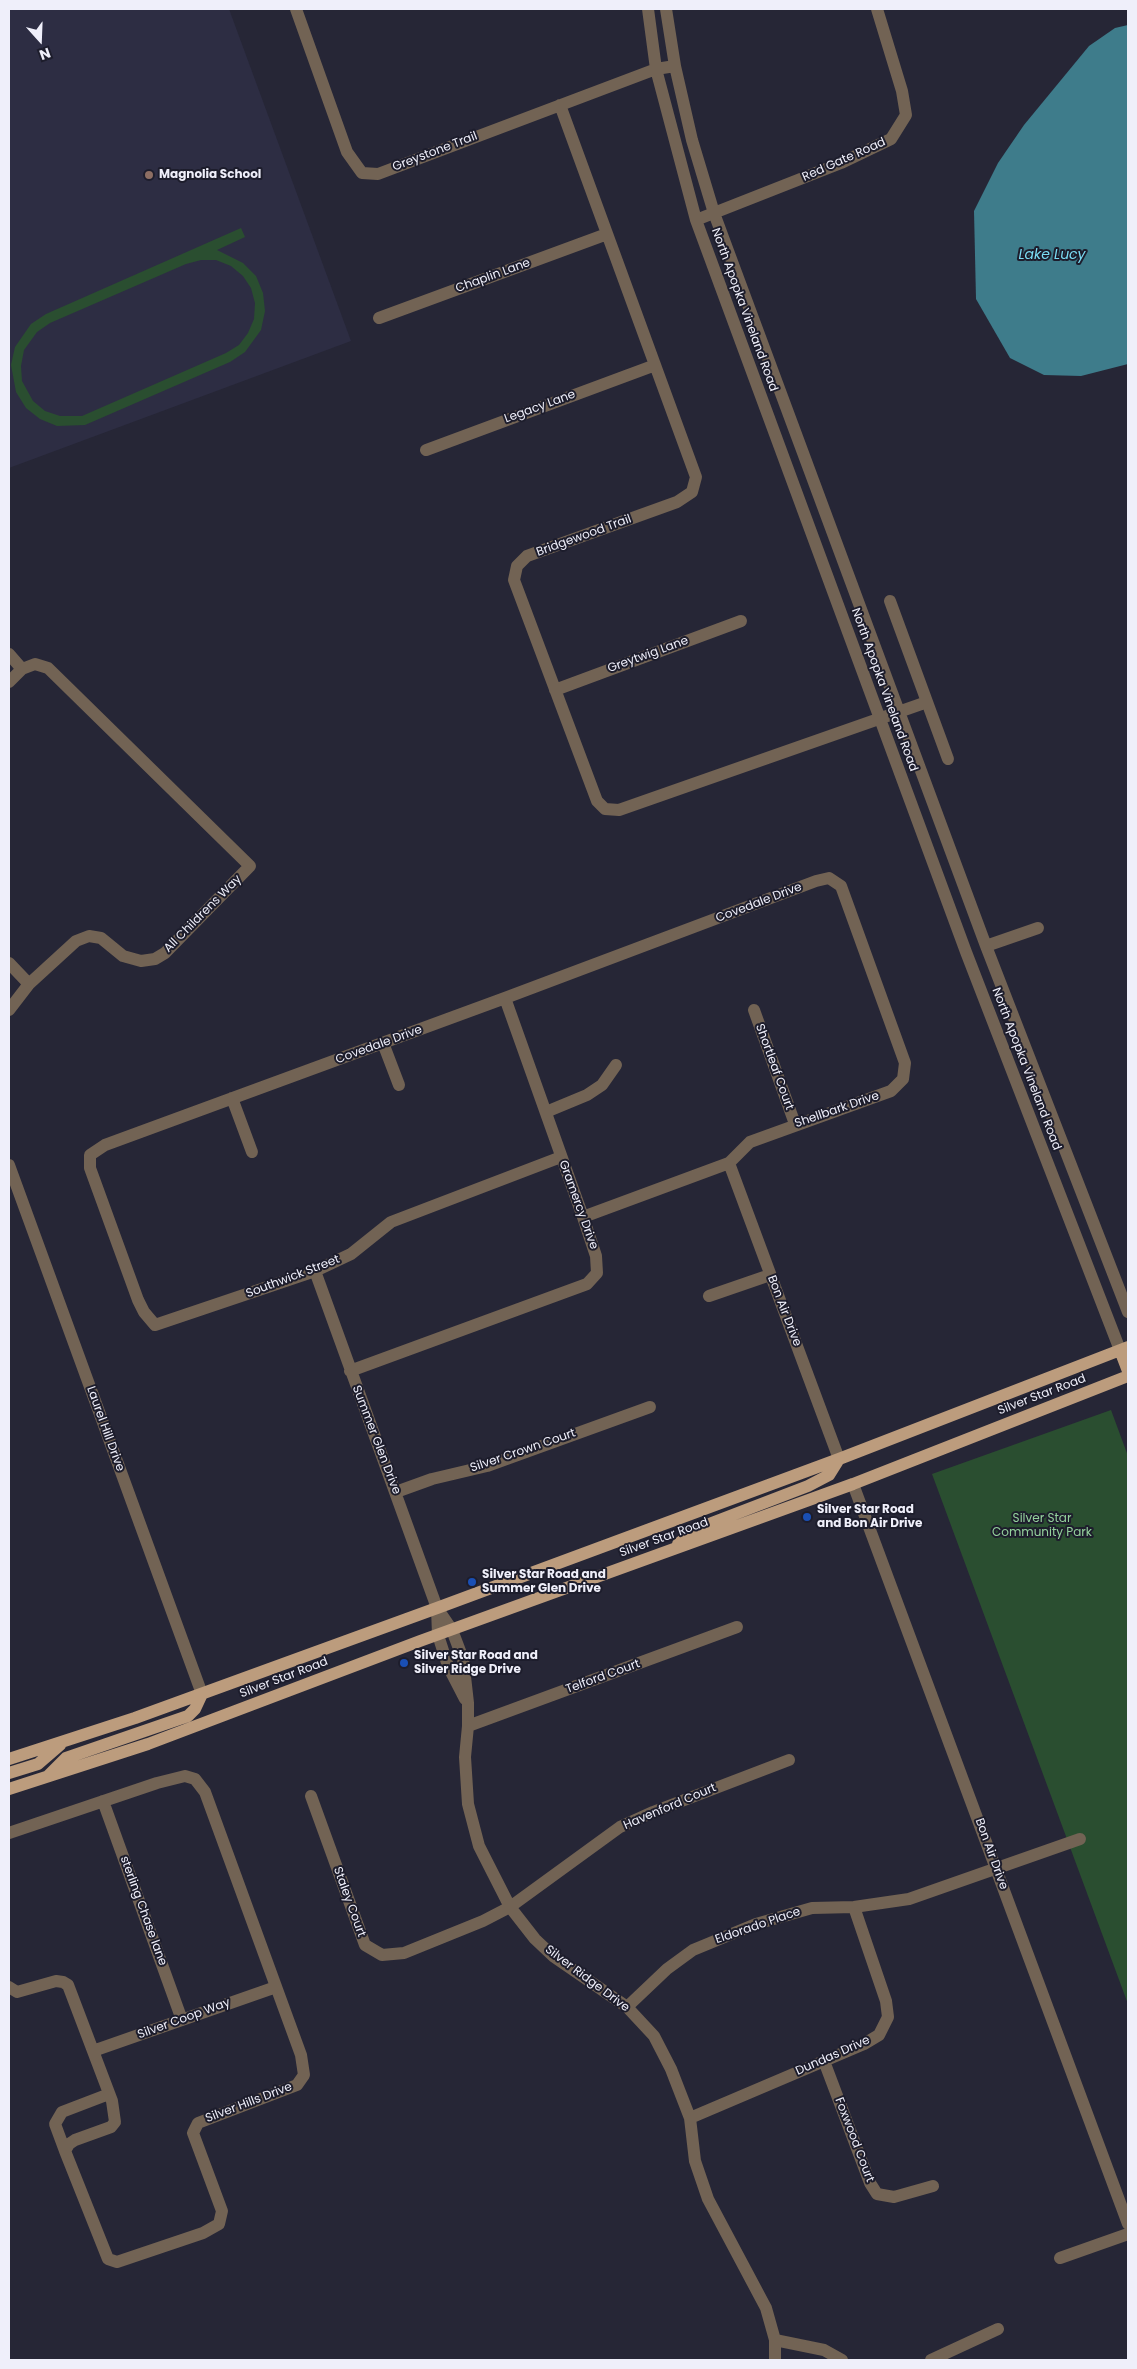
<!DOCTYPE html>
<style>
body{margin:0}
#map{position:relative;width:1137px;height:2369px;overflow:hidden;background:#262636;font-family:Poppins,sans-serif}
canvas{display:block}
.frame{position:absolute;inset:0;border:10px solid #efeffa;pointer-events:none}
.north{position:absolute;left:15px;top:15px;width:50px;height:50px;-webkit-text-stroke:4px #1d1d2c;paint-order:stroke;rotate:160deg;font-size:14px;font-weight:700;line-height:20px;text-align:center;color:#efeffa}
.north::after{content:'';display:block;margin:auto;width:18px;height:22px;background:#efeffa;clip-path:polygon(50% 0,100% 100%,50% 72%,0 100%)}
</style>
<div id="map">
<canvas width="1137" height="2369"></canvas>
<div class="frame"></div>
<div class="north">N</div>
</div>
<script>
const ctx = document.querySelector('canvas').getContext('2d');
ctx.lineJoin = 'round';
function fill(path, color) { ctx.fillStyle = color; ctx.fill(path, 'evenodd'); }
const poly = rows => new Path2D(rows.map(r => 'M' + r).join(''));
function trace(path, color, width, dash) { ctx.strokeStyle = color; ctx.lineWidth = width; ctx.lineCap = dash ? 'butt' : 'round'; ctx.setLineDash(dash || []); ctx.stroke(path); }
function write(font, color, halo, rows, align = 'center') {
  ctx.font = font + ' Poppins,sans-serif'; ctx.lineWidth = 4; ctx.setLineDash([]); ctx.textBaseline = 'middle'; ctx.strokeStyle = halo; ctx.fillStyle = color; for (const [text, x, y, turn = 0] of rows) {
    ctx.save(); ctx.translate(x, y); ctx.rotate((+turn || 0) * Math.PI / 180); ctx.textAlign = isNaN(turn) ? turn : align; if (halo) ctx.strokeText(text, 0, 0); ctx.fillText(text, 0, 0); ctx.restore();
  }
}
fill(poly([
 [9,9,229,9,351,341,9,468]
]), '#2d2d43');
fill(poly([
 [241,228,245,237,217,250,243,263,256,276,263,293,265,311,261,330,245,352,230,362,85,425,57,426,40,419,26,408,16,392,11,365,15,347,31,324,46,314],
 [201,260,216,260,231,266,243,276,251,288,255,303,254,319,248,333,239,345,226,353,82,416,60,416,45,411,33,401,22,381,21,366,24,350,37,332,50,323,186,264],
 [1111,1410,1128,1456,1128,2004,932,1474]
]), '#2a4e30');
fill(poly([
 [1128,25,1128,364,1081,376,1044,375,1010,358,976,299,974,211,998,163,1024,125,1089,46,1115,28]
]), '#3e7c8b');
trace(poly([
 [296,9,347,152,362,173,378,174,656,69,675,66],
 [648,9,656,69,696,220,966,952,1120,1350],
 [666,9,675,66,692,140,714,213,986,946,1128,1312],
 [560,105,696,477,692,492,677,502,527,556,517,566,514,580,597,801,605,809,619,810,927,702],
 [696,220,841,163,891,139,906,115,902,91,877,9],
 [379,318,607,234],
 [426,450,655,365],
 [890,601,948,759],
 [9,654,22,669],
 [9,682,22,669,35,664,48,668,250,866,165,953,155,959,141,961,123,956,101,938,89,936,76,941,29,984,9,1010],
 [555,690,741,621],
 [986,946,1038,928],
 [9,963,29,984],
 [754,1010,795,1124],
 [383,1043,399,1085],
 [232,1098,252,1152],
 [546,1112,587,1095,602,1085,616,1065],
 [561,1157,391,1222,351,1254,315,1271,155,1325,144,1312,138,1300,90,1168,90,1155,105,1145,505,998,816,881,829,878,841,886,905,1063,903,1079,891,1091,750,1142,729,1163,583,1217],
 [729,1163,839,1459],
 [9,1165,202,1694],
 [315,1271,437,1608,452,1630,463,1659,468,1703,468,1726,465,1757,468,1804,479,1846,510,1907,535,1939,553,1956,627,2007,654,2036,671,2069,690,2118,695,2161,708,2199,766,2308,775,2340,775,2360],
 [709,1296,770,1275],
 [350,1371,587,1284,597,1273,596,1256,583,1217,505,998],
 [853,1484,1128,2224],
 [396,1492,432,1479,487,1466,650,1407],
 [437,1608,438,1635,448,1666,465,1699],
 [468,1726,737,1627],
 [311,1796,365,1945,382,1955,404,1953,483,1921,510,1907,620,1827,653,1812,789,1760],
 [103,1801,182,2020],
 [9,1833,157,1783,185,1776,195,1779,205,1792,301,2055,304,2075,297,2085,198,2123,193,2133,222,2211,219,2224,203,2233,117,2262,108,2259,65,2151,69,2144,75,2140,111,2127,115,2122,112,2101,68,1985,63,1982,56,1981,17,1992,9,1987],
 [627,2007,667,1969,693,1950,756,1924,812,1908,854,1907,909,1899,1080,1839],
 [93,2051,276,1987],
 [824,2061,870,2183,877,2194,894,2197,933,2186],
 [690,2118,864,2044,879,2035,888,2017,886,2001,854,1907],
 [65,2151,55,2124,62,2112,109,2094],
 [1060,2258,1128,2234],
 [775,2340,824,2350,842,2360],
 [931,2360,998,2329]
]), '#726354', 12);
trace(poly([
 [1120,1350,1128,1371],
 [678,1544,696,1529,808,1486,829,1475,839,1459],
 [9,1759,135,1718,437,1608,839,1459,1128,1347],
 [9,1773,38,1764,60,1745],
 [48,1776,66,1758,188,1716,195,1709,202,1694],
 [9,1789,148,1744,420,1641,853,1484,1128,1376]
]), '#bc9c7d', 12);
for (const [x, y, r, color] of [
 [149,175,5,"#8d6e63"],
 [807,1517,5,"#1a4fb4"],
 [472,1582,5,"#1a4fb4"],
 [404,1663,5,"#1a4fb4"]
]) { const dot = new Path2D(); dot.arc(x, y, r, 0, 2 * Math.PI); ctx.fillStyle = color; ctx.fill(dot); trace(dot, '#1d1d2c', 2); }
write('12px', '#efeffa', '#1d1d2c', [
 ["Greystone Trail",435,152,-21],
 ["Red Gate Road",844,160,-24],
 ["Chaplin Lane",493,276,-20],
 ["North Apopka Vineland Road",744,310,70],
 ["Legacy Lane",540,407,-20],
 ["Bridgewood Trail",584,536,-20],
 ["Greytwig Lane",648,655,-20],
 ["North Apopka Vineland Road",884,690,70],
 ["Covedale Drive",759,903,-21],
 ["All Childrens Way",203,914,-45],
 ["Covedale Drive",379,1045,-20],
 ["Shortleaf Court",774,1067,70],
 ["North Apopka Vineland Road",1026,1069,69],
 ["Shellbark Drive",837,1110,-19],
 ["Gramercy Drive",578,1205,70],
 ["Southwick Street",293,1277,-21],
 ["Bon Air Drive",784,1311,69],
 ["Silver Star Road",1042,1395,-21],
 ["Laurel Hill Drive",105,1429,70],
 ["Summer Glen Drive",376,1440,69],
 ["Silver Crown Court",523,1451,-19],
 ["Silver Star Road",664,1538,-20],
 ["Telford Court",603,1677,-20],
 ["Silver Star Road",284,1678,-21],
 ["Havenford Court",670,1807,-23],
 ["Bon Air Drive",991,1854,70],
 ["Staley Court",349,1902,70],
 ["sterling Chase lane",143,1911,70],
 ["Eldorado Place",758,1926,-19],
 ["Silver Ridge Drive",587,1979,37],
 ["Silver Coop Way",184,2019,-20],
 ["Dundas Drive",833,2056,-24],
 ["Silver Hills Drive",249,2103,-21],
 ["Foxwood Court",854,2140,69]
]);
write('bold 12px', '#efeffa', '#1d1d2c', [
 ["Magnolia School",159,175],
 ["Silver Star Road",817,1510],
 ["and Bon Air Drive",817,1524],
 ["Silver Star Road and",482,1575],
 ["Summer Glen Drive",482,1589],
 ["Silver Star Road and",414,1656],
 ["Silver Ridge Drive",414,1670]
], 'left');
write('12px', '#94d19c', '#1d1d2c', [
 ["Silver Star",1042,1519],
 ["Community Park",1042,1533]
]);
write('italic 14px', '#7bdcf4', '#1d1d2c', [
 ["Lake Lucy",1052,255]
]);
</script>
